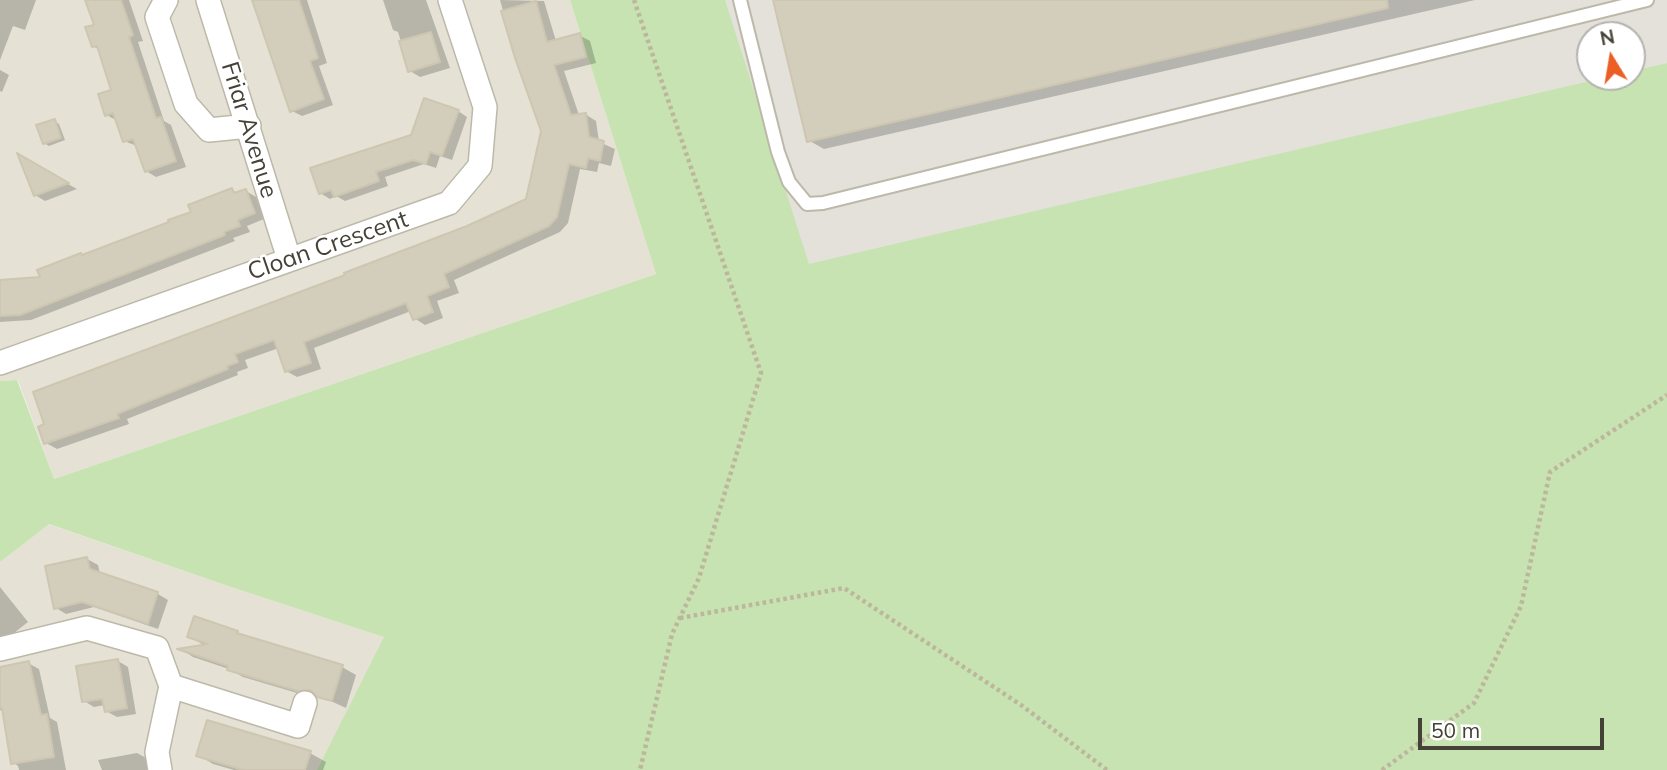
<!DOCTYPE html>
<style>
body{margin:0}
#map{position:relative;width:1667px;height:770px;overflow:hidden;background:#f2f0e6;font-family:Mulish,sans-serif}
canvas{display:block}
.north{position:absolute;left:1576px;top:21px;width:70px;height:70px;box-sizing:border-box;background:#fff;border:2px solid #b4b3af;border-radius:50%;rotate:349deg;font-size:19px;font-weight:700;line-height:28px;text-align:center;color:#444136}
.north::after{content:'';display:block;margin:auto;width:24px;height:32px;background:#eb5f24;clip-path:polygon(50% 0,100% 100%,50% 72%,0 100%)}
.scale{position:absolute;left:1418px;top:718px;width:186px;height:32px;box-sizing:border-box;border:4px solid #444136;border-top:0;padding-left:9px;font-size:21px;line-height:24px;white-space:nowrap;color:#444136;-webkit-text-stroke:5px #fff;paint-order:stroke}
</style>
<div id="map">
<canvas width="1667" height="770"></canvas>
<div class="north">N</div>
<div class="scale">50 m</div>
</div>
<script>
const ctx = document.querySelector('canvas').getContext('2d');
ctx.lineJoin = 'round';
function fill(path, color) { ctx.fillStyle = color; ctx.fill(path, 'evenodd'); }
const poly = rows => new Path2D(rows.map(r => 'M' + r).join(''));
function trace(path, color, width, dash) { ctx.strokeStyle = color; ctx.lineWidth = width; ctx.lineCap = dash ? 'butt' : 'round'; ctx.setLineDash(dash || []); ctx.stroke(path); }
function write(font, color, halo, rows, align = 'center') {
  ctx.font = font + ' Mulish,sans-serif'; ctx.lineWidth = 5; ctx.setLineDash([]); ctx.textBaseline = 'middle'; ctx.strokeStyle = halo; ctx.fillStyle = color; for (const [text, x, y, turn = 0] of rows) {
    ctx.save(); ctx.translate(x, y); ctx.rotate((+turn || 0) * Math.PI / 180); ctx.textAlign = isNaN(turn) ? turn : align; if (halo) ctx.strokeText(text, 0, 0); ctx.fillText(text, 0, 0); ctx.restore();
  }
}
fill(poly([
 [0,0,570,0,656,274,54,479,18,380,0,381],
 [48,524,231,587,385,637,317,770,0,770,0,562]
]), '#e5e2d5');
fill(poly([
 [703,0,1667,0,1667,63,1632,71,1632,35,1590,35,1590,77,1606,77,809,265,795,222]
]), '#e4e1db');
fill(poly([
 [570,0,725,0,809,264,1606,77,1632,77,1632,71,1667,63,1667,770,317,770,384,637,231,587,49,524,0,562,0,381,17,380,54,479,656,274]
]), '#c6e3b1');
fill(poly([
 [0,0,36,0,25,30,13,26,0,60],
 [87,0,129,0,143,41,138,42,164,121,171,125,186,167,156,177,146,171,137,146,124,141,117,121,107,115,113,91,100,50,93,46,96,26],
 [255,0,307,0,327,63,319,66,333,105,302,116,292,111],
 [383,0,426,0,450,68,420,77,410,71,398,32,393,30],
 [500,0,544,1,556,41,579,35,590,41,596,63,564,71,579,115,585,114,596,121,599,142,615,149,611,166,599,163,597,172,580,169,568,223,560,232,454,280,459,293,437,301,443,318,425,325,414,318,411,311,314,348,321,369,297,377,286,371,279,348,245,360,248,368,237,372,238,375,127,419,129,424,57,449,46,443,347,276,468,228,527,200,543,131,516,57],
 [775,0,1475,0,824,149,808,140],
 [0,70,9,75,2,92,0,91],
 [458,111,467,117,452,160,440,156,436,168,424,164,385,177,388,186,345,201,336,196,330,199,320,193],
 [55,121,59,124,65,140,49,146,44,143],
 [20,157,68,184,77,189,45,201,35,195],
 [232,190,239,194,246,191,256,197,264,219,247,226,250,232,233,238,235,241,31,320,0,322,0,281,42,278,84,257,193,213],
 [87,559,98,565,100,574,158,594,168,600,158,629,94,607,66,614,56,608],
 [0,587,28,622,0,644],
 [195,618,237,632,248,638,342,667,356,675,346,708,322,697,314,698,243,677,229,669,193,657,182,650,206,646,189,637],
 [118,661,128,667,136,714,117,717,106,711,105,705,94,707,84,701],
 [28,663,39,669,50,718,57,722,66,770,19,770,18,766,13,762,5,712,0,710,0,669],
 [137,753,148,759,152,770,102,770,98,760],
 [310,753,326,762,323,770,234,770,213,764,198,755]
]), '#0003');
const building = poly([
 [85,0,121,0,133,35,129,37,156,118,161,117,176,161,145,172,133,139,123,142,113,113,105,116,98,94,111,90,97,46,92,47,85,27,94,25,85,0],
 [252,0,299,0,318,58,310,61,324,99,290,112,252,0],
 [773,0,1387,0,1388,8,807,142,773,0],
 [536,1,547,42,580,33,586,57,554,65,571,115,586,113,589,137,604,141,600,161,588,158,586,168,569,164,557,217,549,226,444,274,449,287,427,296,433,312,413,320,406,303,304,342,311,363,285,372,274,340,235,354,238,362,227,366,228,369,117,414,119,418,44,444,38,427,44,424,33,392,345,275,344,273,467,226,526,199,541,131,515,58,501,11,536,1],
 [431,32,440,62,408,72,399,41,431,32],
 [424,98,459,110,442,156,430,152,426,164,413,160,376,172,379,181,334,197,331,190,319,194,310,168,411,135,424,98],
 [55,119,61,138,43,144,36,125,55,119],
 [17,153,69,183,34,196,17,153],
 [232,188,234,193,246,189,255,213,238,220,240,226,224,232,225,235,20,315,0,316,0,280,40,277,37,270,81,253,82,255,169,222,168,220,191,212,188,205,232,188],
 [87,557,90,569,158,592,148,624,82,602,54,609,45,566,87,557],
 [194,616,238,631,237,633,343,665,332,701,317,697,310,690,298,691,227,670,228,666,177,649,208,644,187,637,194,616],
 [118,659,127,708,105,712,102,699,82,702,76,666,118,659],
 [29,661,41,715,47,714,54,757,11,764,2,708,0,708,0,667,29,661],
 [207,720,311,751,305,770,243,770,196,756,207,720]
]);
fill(building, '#d3cdbc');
trace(building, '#cdc6b0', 2);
const lane = poly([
 [740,0,778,152,789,182,807,204,823,203,1647,0]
]);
const street = poly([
 [166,0,157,17,186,104,209,130,249,126],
 [208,0,289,259],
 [0,363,449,203,480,166,485,107,450,0],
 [0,649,87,628,157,648,171,686,157,752,160,770],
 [171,686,298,726,305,703]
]);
trace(lane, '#bcb9a9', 16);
trace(street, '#bcb9a9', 26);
trace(poly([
 [634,0,761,373,699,578,672,634,640,770],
 [680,618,844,588,1021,705,1107,770],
 [1382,770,1474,703,1521,606,1550,472,1667,395]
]), '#bdb69c', 4.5, [3.5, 3.5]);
trace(lane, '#fff', 12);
trace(street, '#fff', 23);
write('24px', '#444136', '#fff', [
 ["Friar Avenue",249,130,73],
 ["Cloan Crescent",328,246,-19]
]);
</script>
